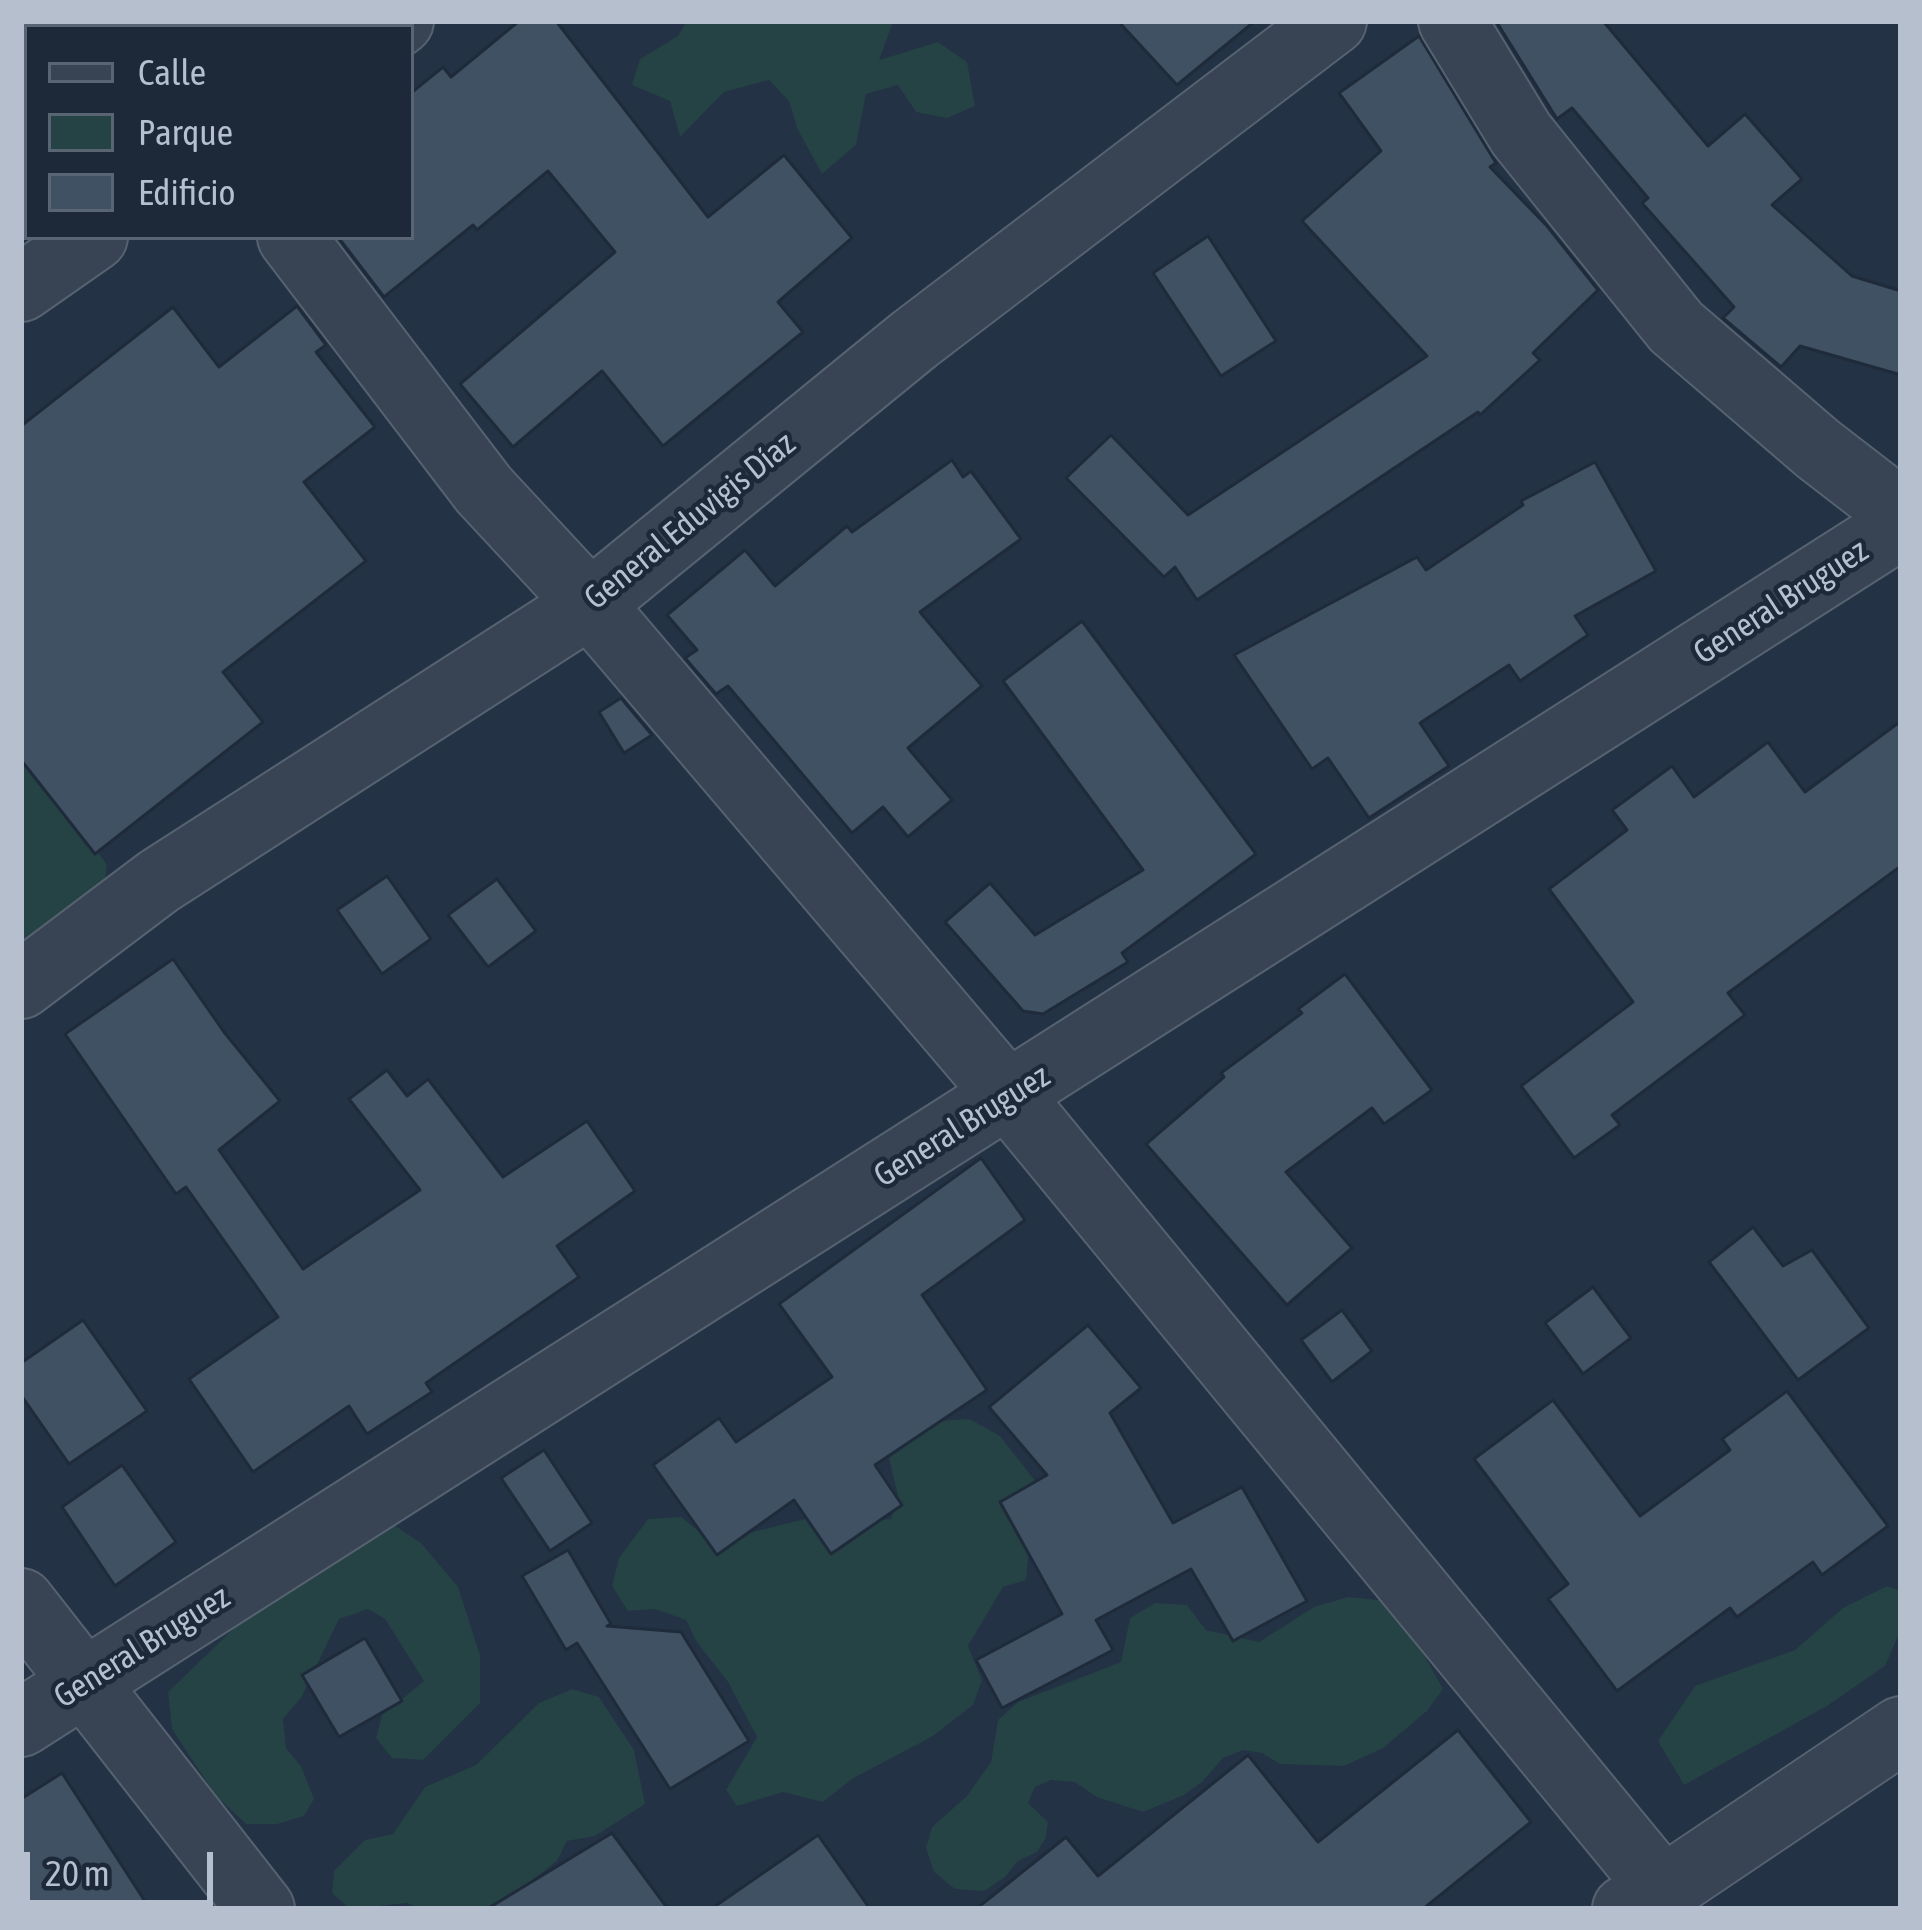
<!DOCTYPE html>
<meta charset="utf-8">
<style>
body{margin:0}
#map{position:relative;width:1922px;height:1930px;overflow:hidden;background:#233244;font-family:"Asap Condensed",sans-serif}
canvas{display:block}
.frame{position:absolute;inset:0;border:24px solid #b5bfcd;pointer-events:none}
.legend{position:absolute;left:24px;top:24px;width:390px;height:216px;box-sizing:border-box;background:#1d2938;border:3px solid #5a6574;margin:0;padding:15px 21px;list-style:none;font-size:36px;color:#b5bfcd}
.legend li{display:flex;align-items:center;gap:24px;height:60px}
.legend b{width:60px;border:3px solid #5a6574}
.scale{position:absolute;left:24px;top:1852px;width:189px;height:54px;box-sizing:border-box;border:6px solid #b5bfcd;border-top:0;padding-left:15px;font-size:36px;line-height:42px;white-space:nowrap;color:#b5bfcd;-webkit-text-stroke:9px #1d2938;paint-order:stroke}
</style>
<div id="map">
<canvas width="1922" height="1930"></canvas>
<div class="frame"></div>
<ul class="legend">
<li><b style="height:15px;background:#384453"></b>Calle</li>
<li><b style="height:33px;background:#254245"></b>Parque</li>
<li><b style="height:33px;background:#3f5163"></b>Edificio</li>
</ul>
<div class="scale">20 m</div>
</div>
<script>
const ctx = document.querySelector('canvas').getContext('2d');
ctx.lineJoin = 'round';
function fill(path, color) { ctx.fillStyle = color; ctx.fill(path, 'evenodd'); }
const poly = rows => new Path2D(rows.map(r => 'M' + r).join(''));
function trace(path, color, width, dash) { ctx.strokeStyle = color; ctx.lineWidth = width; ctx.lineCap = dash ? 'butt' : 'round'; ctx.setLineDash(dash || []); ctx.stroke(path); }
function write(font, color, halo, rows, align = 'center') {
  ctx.font = font + ' "Asap Condensed",sans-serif'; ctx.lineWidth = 9; ctx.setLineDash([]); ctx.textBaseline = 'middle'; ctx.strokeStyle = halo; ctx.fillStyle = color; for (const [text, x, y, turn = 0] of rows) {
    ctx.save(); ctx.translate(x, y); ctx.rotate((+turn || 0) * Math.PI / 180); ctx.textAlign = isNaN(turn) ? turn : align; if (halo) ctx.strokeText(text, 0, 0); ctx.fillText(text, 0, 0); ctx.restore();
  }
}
fill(poly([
 [21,21,314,21,312,27,27,27,27,35,21,33],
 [687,21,893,22,879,60,938,42,967,62,975,106,947,118,916,112,898,85,866,94,856,145,822,174,797,128,789,101,769,80,724,92,680,137,670,101,632,85,640,59,678,36],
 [21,740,107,865,102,898,21,956],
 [970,1419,1000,1436,1036,1482,1026,1580,1003,1587,968,1646,982,1680,973,1705,933,1736,852,1779,823,1802,783,1792,737,1806,726,1790,757,1737,728,1682,696,1641,686,1620,655,1609,628,1611,612,1586,619,1558,648,1519,681,1517,706,1537,745,1534,805,1519,860,1522,891,1519,898,1496,889,1458,939,1421],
 [391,1523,421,1543,458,1587,480,1655,480,1703,423,1760,392,1758,376,1738,382,1715,424,1681,385,1619,368,1609,339,1619,301,1698,283,1719,286,1748,301,1766,314,1799,304,1816,277,1824,246,1824,216,1796,172,1729,168,1692,261,1602],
 [1887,1586,1901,1591,1901,1629,1885,1666,1827,1706,1684,1785,1658,1741,1695,1686,1795,1650,1843,1608],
 [1348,1597,1379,1600,1404,1619,1443,1689,1427,1711,1383,1748,1344,1766,1280,1764,1262,1753,1243,1750,1223,1758,1202,1782,1184,1795,1143,1812,1097,1797,1074,1782,1051,1780,1035,1787,1028,1803,1048,1822,1046,1837,1037,1852,1018,1861,1005,1877,984,1891,955,1889,934,1872,926,1848,932,1827,966,1797,991,1762,998,1720,1018,1702,1121,1662,1130,1618,1155,1603,1187,1605,1206,1630,1259,1642,1314,1607],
 [572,1689,599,1697,634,1750,645,1804,595,1836,567,1841,557,1861,495,1909,421,1909,407,1903,350,1909,332,1893,334,1871,365,1840,393,1834,425,1787,476,1765,539,1703]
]), '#254245');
const building = poly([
 [519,21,556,21,708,217,784,155,852,238,778,302,803,332,663,446,602,371,513,447,460,384,615,252,548,171,477,230,473,225,384,297,338,237,411,237,411,93,443,67,451,77,519,21],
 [1118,21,1255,21,1177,85,1118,21],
 [1496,21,1603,21,1708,146,1745,114,1802,179,1772,205,1852,276,1901,291,1901,375,1800,346,1781,367,1723,318,1734,307,1642,203,1648,198,1572,108,1557,119,1496,21],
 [1419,36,1496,163,1490,167,1547,226,1598,290,1533,353,1540,360,1480,415,1478,412,1197,600,1175,567,1164,577,1066,478,1111,435,1188,515,1427,356,1302,221,1381,151,1339,93,1419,36],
 [1208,236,1276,341,1221,376,1153,273,1208,236],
 [297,306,326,345,316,352,375,427,304,482,366,561,223,672,263,722,95,854,21,760,21,426,173,307,219,367,297,306],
 [952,460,963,477,971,471,1021,539,920,612,982,686,908,748,952,800,908,837,883,807,852,833,728,686,716,694,685,658,697,650,667,615,745,550,775,586,847,526,852,532,952,460],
 [1595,462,1656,571,1575,616,1588,635,1520,681,1509,665,1420,723,1449,766,1369,818,1328,758,1312,769,1234,655,1417,557,1426,570,1523,505,1521,501,1595,462],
 [1082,621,1256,854,1122,953,1128,962,1043,1014,1023,1011,945,922,990,883,1035,935,1143,870,1003,681,1082,621],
 [621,698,652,735,624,753,599,712,621,698],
 [1901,721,1901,866,1728,993,1745,1015,1612,1115,1620,1125,1574,1158,1521,1086,1633,1002,1549,889,1627,830,1612,810,1672,766,1694,797,1768,742,1805,792,1901,721],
 [387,876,431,939,382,974,337,910,387,876],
 [497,879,536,931,488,967,448,915,497,879],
 [173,959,224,1032,280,1101,219,1150,303,1269,420,1190,349,1099,387,1070,407,1096,428,1079,503,1177,587,1121,635,1191,557,1246,579,1277,426,1383,432,1392,367,1434,349,1406,253,1472,189,1379,278,1317,186,1187,176,1194,65,1034,173,959],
 [1345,974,1432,1090,1384,1124,1372,1108,1286,1172,1352,1248,1287,1305,1146,1144,1224,1077,1221,1073,1302,1013,1298,1009,1345,974],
 [981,1158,1025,1220,922,1295,987,1390,875,1465,902,1505,831,1554,794,1500,717,1555,653,1465,719,1418,736,1442,832,1377,779,1304,981,1158],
 [1753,1227,1783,1266,1812,1250,1869,1328,1798,1380,1709,1262,1753,1227],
 [1593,1287,1631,1338,1583,1374,1545,1323,1593,1287],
 [1342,1310,1372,1351,1332,1382,1301,1340,1342,1310],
 [83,1320,147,1411,69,1464,21,1395,21,1363,83,1320],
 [1088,1325,1141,1388,1110,1413,1173,1523,1242,1487,1307,1601,1233,1641,1191,1569,1096,1620,1113,1650,1002,1708,976,1660,1062,1614,1000,1502,1047,1475,989,1407,1088,1325],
 [1787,1391,1888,1526,1822,1575,1813,1562,1737,1617,1730,1608,1617,1691,1548,1599,1568,1584,1474,1459,1553,1400,1640,1516,1730,1450,1722,1439,1787,1391],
 [544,1450,592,1523,550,1551,501,1478,544,1450],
 [122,1465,176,1542,115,1586,62,1507,122,1465],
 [568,1550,611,1624,607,1626,681,1632,749,1741,670,1789,577,1643,566,1650,522,1576,568,1550],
 [365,1638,402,1701,339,1737,302,1675,365,1638],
 [1458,1730,1531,1822,1423,1909,976,1909,1066,1837,1098,1876,1248,1755,1318,1842,1458,1730],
 [62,1773,150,1909,21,1909,21,1799,62,1773],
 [612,1833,668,1909,487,1909,612,1833],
 [818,1835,870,1909,711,1909,818,1835]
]);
fill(building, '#3f5163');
trace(building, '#1f2b3a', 3);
const minor = poly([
 [1452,21,1521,134,1676,327,1818,449,1901,513],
 [392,27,400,21],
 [291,237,484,490,590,604,1009,1096,1663,1890],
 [21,288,94,237],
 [21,985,159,881,590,604,915,339,1333,21],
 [21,1602,261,1909],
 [21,1723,1901,525],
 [1626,1909,1663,1890,1901,1730]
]);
trace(minor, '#566270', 70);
trace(minor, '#384453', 66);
write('33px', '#b5bfcd', '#1d2938', [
 ["General Eduvigis Díaz",690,521,-39],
 ["General Bruguez",1781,602,-33],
 ["General Bruguez",962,1126,-32],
 ["General Bruguez",142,1647,-32]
]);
</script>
